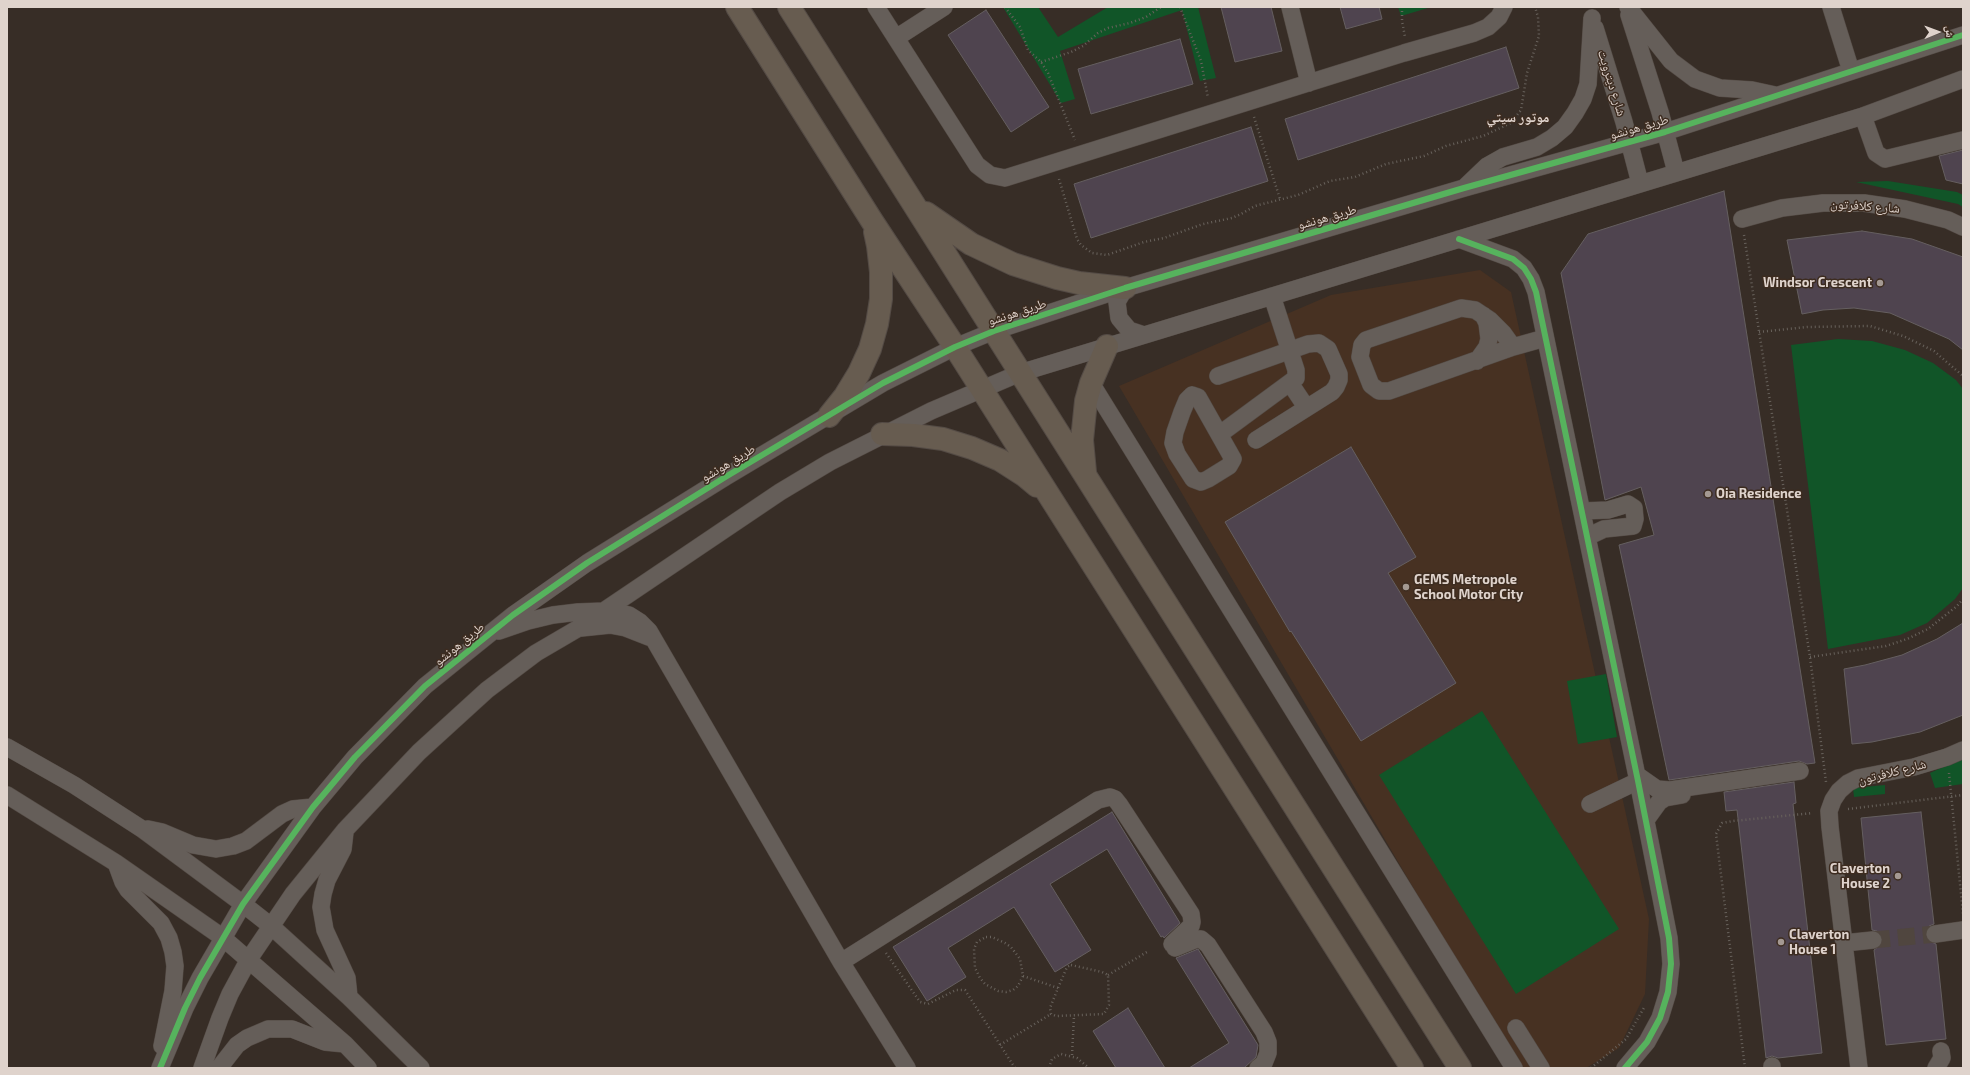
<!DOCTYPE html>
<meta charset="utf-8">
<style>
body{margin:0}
#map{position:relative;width:1970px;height:1075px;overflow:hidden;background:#372d26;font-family:"Exo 2","Noto Naskh Arabic",sans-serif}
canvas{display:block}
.frame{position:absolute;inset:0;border:8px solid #dfd3cc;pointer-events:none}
.north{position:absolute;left:1918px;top:12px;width:40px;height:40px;-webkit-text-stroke:3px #3d2c20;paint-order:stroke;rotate:89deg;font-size:11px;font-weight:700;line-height:16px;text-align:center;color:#dfd3cc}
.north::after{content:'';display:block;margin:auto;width:14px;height:18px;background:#dfd3cc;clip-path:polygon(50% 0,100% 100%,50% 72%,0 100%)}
</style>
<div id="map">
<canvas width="1970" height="1075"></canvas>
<div class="frame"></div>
<div class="north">ش</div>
</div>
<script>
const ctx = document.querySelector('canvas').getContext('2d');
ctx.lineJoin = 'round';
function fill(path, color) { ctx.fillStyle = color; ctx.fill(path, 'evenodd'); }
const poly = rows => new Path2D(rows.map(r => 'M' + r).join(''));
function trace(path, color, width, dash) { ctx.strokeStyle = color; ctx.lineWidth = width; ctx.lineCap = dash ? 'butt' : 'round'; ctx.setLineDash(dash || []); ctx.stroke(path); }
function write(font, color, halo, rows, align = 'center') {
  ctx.font = font + ' "Exo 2","Noto Naskh Arabic",sans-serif'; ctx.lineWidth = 3; ctx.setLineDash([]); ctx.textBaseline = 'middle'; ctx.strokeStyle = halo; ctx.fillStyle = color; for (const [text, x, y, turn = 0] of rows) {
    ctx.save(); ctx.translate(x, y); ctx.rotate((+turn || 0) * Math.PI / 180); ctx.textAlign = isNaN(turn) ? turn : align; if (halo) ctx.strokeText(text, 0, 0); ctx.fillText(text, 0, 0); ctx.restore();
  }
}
fill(poly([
 [1480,270,1511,292,1649,919,1645,994,1619,1048,1586,1068,1519,1068,1119,386,1331,295]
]), '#473122');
fill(poly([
 [1003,7,1038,7,1058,37,1108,7,1198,7,1216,78,1200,81,1182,10,1060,51,1075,99,1061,103],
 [1398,7,1427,7,1428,8,1401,16],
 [1888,181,1957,192,1963,195,1963,207,1958,204,1856,182],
 [1838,339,1872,341,1905,350,1933,363,1956,380,1963,389,1963,588,1955,599,1927,623,1900,635,1828,649,1791,345],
 [1606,674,1617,737,1578,744,1567,681],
 [1482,711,1619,929,1516,994,1379,775],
 [1963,758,1963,784,1935,788,1930,773],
 [1885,785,1885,794,1854,797,1853,788]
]), '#115528');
const building = poly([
 [1221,7,1271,7,1282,51,1235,62,1221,7],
 [1340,7,1379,7,1382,19,1346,29,1340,7],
 [986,10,1049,107,1011,132,948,35,986,10],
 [1180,39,1193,84,1091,114,1078,69,1180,39],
 [1506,47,1519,88,1298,160,1285,119,1506,47],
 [1251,127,1268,181,1091,238,1074,184,1251,127],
 [1963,150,1963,184,1946,180,1939,156,1963,150],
 [1724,191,1815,763,1807,764,1799,761,1669,780,1619,545,1654,535,1641,487,1605,500,1561,273,1588,234,1724,191],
 [1862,231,1912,239,1963,257,1963,350,1949,339,1890,313,1854,308,1823,310,1802,314,1787,240,1862,231],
 [1351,447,1416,557,1388,573,1456,683,1361,741,1291,631,1290,632,1225,522,1351,447],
 [1963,623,1963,715,1920,732,1872,742,1852,744,1844,669,1865,665,1902,655,1937,639,1963,623],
 [1794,782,1796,803,1793,804,1822,1053,1778,1058,1772,1056,1766,1058,1737,810,1726,811,1724,792,1794,782],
 [1112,812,1180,923,1164,938,1163,936,1161,937,1107,849,1050,884,1091,950,1055,972,1014,907,948,948,966,977,927,1001,893,947,1112,812],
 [1921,812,1934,924,1929,926,1925,935,1927,940,1936,944,1946,1039,1886,1045,1874,950,1882,944,1883,939,1877,931,1872,930,1861,818,1921,812],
 [1198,949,1258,1045,1256,1057,1244,1068,1189,1068,1229,1043,1176,958,1198,949],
 [1128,1008,1165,1068,1116,1068,1093,1031,1128,1008]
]);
fill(building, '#4f444f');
trace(building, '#655f60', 1);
trace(poly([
 [1873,940,1935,934]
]), '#50463f', 17, [17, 8]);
const minor = poly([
 [876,7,977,165,990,175,1005,178,1404,53,1474,33,1488,27,1499,17,1504,7],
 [1290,7,1309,83],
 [1628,7,1671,61,1695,79,1720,88,1752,90,1775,95],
 [1831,7,1851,71],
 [1629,15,1660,112,1676,172],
 [1595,28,1624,122,1640,183],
 [896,38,944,7],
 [1863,116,1876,153,1885,159,1963,140],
 [1465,187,1487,166,1503,157,1537,147,1552,138,1565,127,1575,113,1583,99,1588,84,1592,18],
 [1742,219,1782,208,1823,203,1864,203,1905,209,1948,220,1963,227],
 [1459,239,1513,259,1524,268,1531,279,1536,292,1638,781,1669,938,1671,964,1668,992,1660,1018,1647,1042,1625,1068],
 [1125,288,1117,302,1119,318,1129,330,1144,335],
 [1461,308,1475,310,1490,320,1503,333,1513,347,1389,391,1379,391,1371,385,1360,357,1362,345,1366,340,1461,308],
 [1513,347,1545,338],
 [1477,361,1487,347,1489,339,1487,323,1483,315],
 [1218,376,1308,344,1319,343,1328,349,1339,374,1339,380,1336,387,1332,392,1256,440],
 [1091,383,1514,1068],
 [1290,383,1306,407],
 [1192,395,1198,397,1233,459,1229,466,1208,479,1201,482,1193,479,1177,454,1173,443,1175,432,1182,412,1187,400,1192,395],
 [1220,434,1296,378,1296,370,1272,296],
 [1582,511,1608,510,1628,504,1634,508,1635,519,1633,526,1604,529,1587,537],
 [581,628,610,625,626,628,649,637],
 [499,631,528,621,553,615,578,612,604,611,616,612,629,615,640,622,649,631,841,962,907,1068],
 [7,747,74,785,142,829,243,904,271,926,349,997,421,1068],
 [1637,775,1657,789,1670,790,1800,771],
 [7,795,116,863,222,937,345,1044,368,1068],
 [1590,804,1638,781],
 [1646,820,1659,802,1665,798,1682,795],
 [148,829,162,832,193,845,216,849,233,846,246,841,282,814,293,809,313,807],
 [345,832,343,849,327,880,323,894,321,907,325,930,347,978,349,997],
 [116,863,123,882,128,890,161,923,169,938,173,952,175,966,173,991,162,1046],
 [1935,934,1963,930],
 [1844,943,1873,940],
 [1175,948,1197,939,1201,939,1208,945,1264,1032,1268,1042,1268,1053,1264,1063,1258,1068],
 [841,962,1098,800,1110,797,1115,799,1119,804,1191,914,1192,922,1191,926,1172,944],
 [1516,1028,1541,1068],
 [1772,1066,1772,1068],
 [160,1068,185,1008,200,978,243,904,313,807,355,757,425,686,513,615,587,563,727,476,883,383,955,347,994,331,1125,288,1464,188,1665,132,1963,35],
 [202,1068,220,1018,230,994,249,959,293,894,345,830,419,752,487,690,536,653,577,629,780,492,830,462,931,411,1020,373,1863,116,1963,79],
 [219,1068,237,1045,247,1038,268,1029,292,1029,325,1042,345,1044],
 [1859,1068,1830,827,1829,811,1833,800,1839,791,1848,783,1858,778,1914,767,1947,757,1963,750],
 [1936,1068,1942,1058,1941,1051]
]);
const major = poly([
 [737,7,872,221,955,347,1412,1068],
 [789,7,1460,1068],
 [926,213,971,244,1013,264,1057,278,1079,283,1125,288],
 [829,416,845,396,859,373,870,349,877,324,881,299,881,272,878,246,875,232],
 [882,434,913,435,943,439,972,448,1000,460,1025,476,1037,486],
 [1085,472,1082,440,1086,401,1091,383,1107,346]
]);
trace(minor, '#544b45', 18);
trace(major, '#544b45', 24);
trace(poly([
 [1005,7,1020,27,1028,50,1041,62,1048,73,1075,140],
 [1180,7,1201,61,1208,98],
 [1402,7,1402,21,1405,37],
 [1041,62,1071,52,1083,46,1098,33,1108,28,1130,23,1146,17,1161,7],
 [1254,117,1280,199],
 [1059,179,1077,239,1081,245,1092,253,1107,255,1144,242,1164,238,1203,224,1232,218,1241,214,1255,206,1298,195,1330,181,1355,177,1386,164,1424,156,1446,146,1483,136,1511,123,1521,110,1527,73,1539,36,1538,17,1535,7],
 [1744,235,1810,657,1826,782],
 [1759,332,1807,327,1870,326,1903,336,1934,351,1963,376],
 [1810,657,1886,646,1907,639,1928,629,1957,606,1963,599],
 [1949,773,1963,914],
 [1848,809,1963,795],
 [986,937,992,937,1005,943,1011,947,1020,959,1023,976,1018,986,1013,990,1006,992,998,991,985,984,980,978,975,968,974,949,977,942,986,937],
 [886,953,920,1002,928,1004,956,990,965,990,1015,1068],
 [1071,965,1102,972,1108,975,1109,1005,1104,1014,1056,1016,1051,1014,1050,1008,1058,988,1067,967,1071,965],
 [1108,975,1147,952],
 [1023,976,1058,988],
 [1000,1045,1051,1014],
 [1072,1055,1074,1016],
 [1049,1068,1052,1059,1061,1054,1077,1058,1089,1068],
 [1591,1068,1626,1039,1645,1006],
 [1745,1068,1716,834,1722,823,1733,821,1813,813]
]), '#68625c', 2.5, [1, 3]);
trace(minor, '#655e59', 17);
trace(major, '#675c50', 22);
trace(poly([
 [1459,239,1513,259,1524,268,1531,279,1536,292,1638,781,1669,938,1671,964,1668,992,1660,1018,1647,1042,1625,1068],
 [160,1068,185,1008,200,978,243,904,313,807,355,757,425,686,513,615,587,563,727,476,883,383,955,347,994,331,1125,288,1464,188,1665,132,1963,35]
]), '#56b35d', 6);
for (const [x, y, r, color] of [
 [1880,283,4,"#a49992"],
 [1708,494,4,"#a49992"],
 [1406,587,4,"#a49992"],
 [1898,876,4,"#a49992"],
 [1781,942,4,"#a49992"]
]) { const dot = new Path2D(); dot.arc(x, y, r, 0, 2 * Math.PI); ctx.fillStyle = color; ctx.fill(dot); trace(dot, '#3d2c20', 1.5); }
write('13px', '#dfd3cc', '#3d2c20', [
 ["شارع ديترويت",1612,83,73],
 ["طريق هونشو",1639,127,-16],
 ["شارع كلافرتون",1865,206,4],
 ["طريق هونشو",1327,217,-16],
 ["طريق هونشو",1017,312,-18],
 ["طريق هونشو",728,463,-31],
 ["طريق هونشو",459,644,-39],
 ["شارع كلافرتون",1892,772,-14]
]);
write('bold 13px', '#dfd3cc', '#3d2c20', [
 ["Windsor Crescent",1872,283,"right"],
 ["Oia Residence",1716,494],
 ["GEMS Metropole",1414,580],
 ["School Motor City",1414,595],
 ["Claverton",1890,869,"right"],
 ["House 2",1890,884,"right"],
 ["Claverton",1789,935],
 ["House 1",1789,950]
], 'left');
write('bold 14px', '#dfd3cc', '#3d2c20', [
 ["موتور سيتي",1518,117]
]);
</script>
